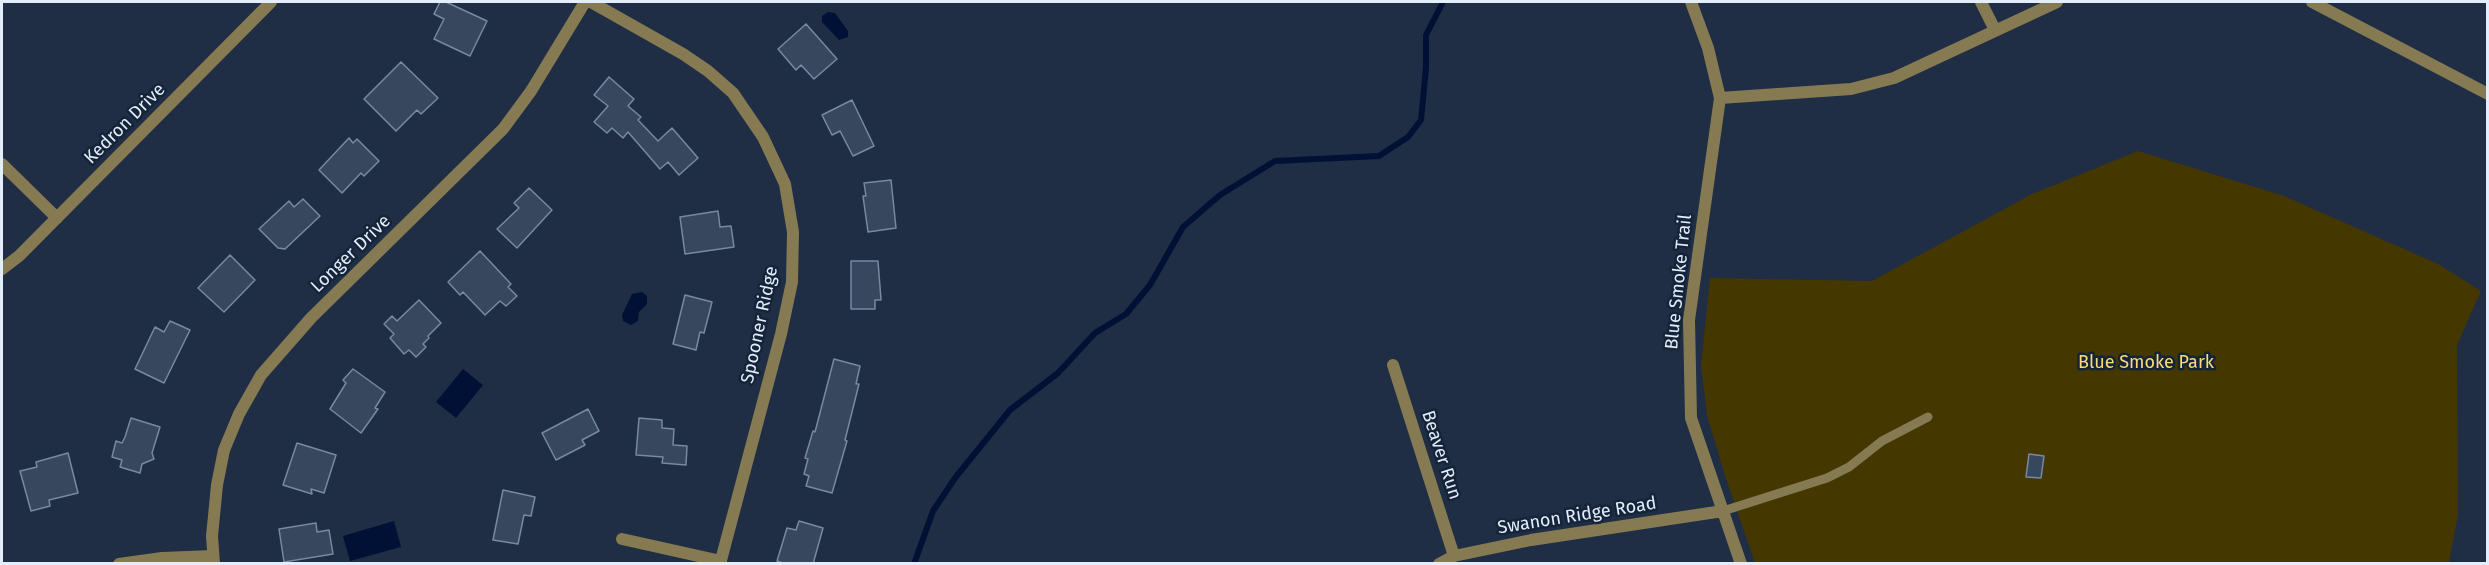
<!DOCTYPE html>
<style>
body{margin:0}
#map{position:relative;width:2489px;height:565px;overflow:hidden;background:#1f2e44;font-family:"Fira Sans",sans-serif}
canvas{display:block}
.frame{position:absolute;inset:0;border:3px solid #e3edfb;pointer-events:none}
</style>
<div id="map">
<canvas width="2489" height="565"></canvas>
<div class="frame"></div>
</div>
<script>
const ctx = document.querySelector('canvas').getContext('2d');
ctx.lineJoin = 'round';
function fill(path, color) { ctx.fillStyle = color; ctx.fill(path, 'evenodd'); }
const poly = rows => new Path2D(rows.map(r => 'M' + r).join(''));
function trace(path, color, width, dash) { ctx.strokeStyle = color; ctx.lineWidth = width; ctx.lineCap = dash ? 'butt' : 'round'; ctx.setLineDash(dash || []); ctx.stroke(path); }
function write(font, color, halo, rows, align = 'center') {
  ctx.font = font + ' "Fira Sans",sans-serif'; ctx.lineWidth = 5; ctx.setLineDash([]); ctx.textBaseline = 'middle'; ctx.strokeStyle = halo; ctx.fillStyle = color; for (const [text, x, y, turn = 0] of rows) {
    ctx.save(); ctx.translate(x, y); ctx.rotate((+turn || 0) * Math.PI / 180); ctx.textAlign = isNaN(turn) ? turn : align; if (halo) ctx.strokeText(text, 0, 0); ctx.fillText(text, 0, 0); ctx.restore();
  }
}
fill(poly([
 [2138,151,2284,196,2438,264,2481,291,2457,345,2458,515,2449,562,2445,564,1755,563,1725,476,1707,415,1701,365,1710,278,1872,281,2032,194]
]), '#453700');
fill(poly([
 [828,12,835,13,848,31,848,37,839,40,822,22,822,16],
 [642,292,647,296,647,304,639,312,638,321,631,325,623,321,622,315,632,294],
 [463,369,483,385,456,418,436,402],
 [394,521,401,547,350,561,343,536]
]), '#001135');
trace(poly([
 [914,564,933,511,955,478,1010,410,1058,373,1095,333,1126,314,1150,285,1183,227,1220,195,1275,161,1379,156,1408,137,1421,120,1426,68,1426,35,1443,2]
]), '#001135', 6);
const building = poly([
 [440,2,446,2,487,21,470,56,434,39,444,19,434,14,440,2],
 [806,24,837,59,814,79,801,65,796,70,778,49,806,24],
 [401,62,438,98,421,114,417,110,396,131,364,99,401,62],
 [609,77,634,99,628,106,641,117,638,120,658,141,672,128,698,158,679,175,668,162,660,169,628,132,623,138,612,128,607,133,594,122,608,106,594,95,609,77],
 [852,100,874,146,853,156,840,131,832,135,822,115,852,100],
 [349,138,353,143,357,139,379,161,364,176,361,173,342,193,319,170,349,138],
 [891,180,896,228,868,232,863,196,866,196,864,183,891,180],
 [529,188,552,210,517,248,497,229,519,208,514,203,529,188],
 [303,199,320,216,285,249,278,248,259,229,289,201,294,207,303,199],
 [718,211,720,227,731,226,734,247,685,254,680,217,718,211],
 [480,251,511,284,508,287,517,296,506,306,500,301,485,315,463,292,460,295,448,282,480,251],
 [230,255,255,280,224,312,198,288,230,255],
 [851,261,878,261,881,300,875,300,875,309,851,309,851,261],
 [685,295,712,302,704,333,700,332,696,350,673,344,685,295],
 [419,300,441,323,428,336,429,338,423,344,426,347,416,357,409,350,404,354,390,338,394,334,384,324,392,316,397,321,419,300],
 [170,321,190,330,164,383,135,369,155,327,164,332,170,321],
 [834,359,860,366,856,384,859,384,845,440,847,441,832,493,806,486,809,476,804,474,808,459,805,458,813,431,815,432,834,359],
 [353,369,385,392,375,408,378,409,361,433,330,409,346,383,343,380,353,369],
 [588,409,599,431,582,440,585,445,556,460,542,433,588,409],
 [131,418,160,427,152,453,154,459,142,464,140,473,120,467,122,460,112,457,116,441,122,443,125,437,131,418],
 [639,418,662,420,662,428,674,429,673,445,687,446,686,465,662,463,663,457,636,455,639,418],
 [297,443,336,455,324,493,311,489,312,494,283,485,297,443],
 [68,453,78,493,49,500,50,506,31,511,20,471,37,467,36,462,68,453],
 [2029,454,2044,456,2041,478,2026,477,2029,454],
 [503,490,535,497,531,516,524,515,518,544,493,540,503,490],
 [799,521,823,528,813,564,786,564,777,561,787,528,796,530,799,521],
 [316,523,317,532,329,530,333,554,284,562,279,529,316,523]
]);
fill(building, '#37475e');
trace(building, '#7789a3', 1.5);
trace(poly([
 [1723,511,1827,478,1849,467,1882,441,1928,417]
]), '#867a53', 9);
trace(poly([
 [591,2,683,54,708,71,733,93,763,137,785,184,793,232,792,282,781,334,720,564],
 [1691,2,1708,48,1720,98,1689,320,1691,418,1741,564],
 [1981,2,1995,30],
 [2312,2,2488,94],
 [1720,98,1851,89,1894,78,2057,2],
 [2,164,57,218],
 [1393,365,1454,556],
 [622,539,721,561],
 [119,564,162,558,213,556],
 [214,564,212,536,217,485,224,450,239,414,261,375,311,318,503,129,531,91,585,2],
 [1439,564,1454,556,1531,540,1723,511]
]), '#867a53', 12);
trace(poly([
 [2,269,19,256,271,2]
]), '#867a53', 12);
write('18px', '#e3edfb', '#152439', [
 ["Kedron Drive",125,124,-45],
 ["Longer Drive",351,254,-44],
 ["Blue Smoke Trail",1679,282,-84],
 ["Spooner Ridge",760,325,-78],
 ["Beaver Run",1441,455,72],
 ["Swanon Ridge Road",1577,516,-9]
]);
write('18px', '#fadb75', '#152439', [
 ["Blue Smoke Park",2146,363]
]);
</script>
